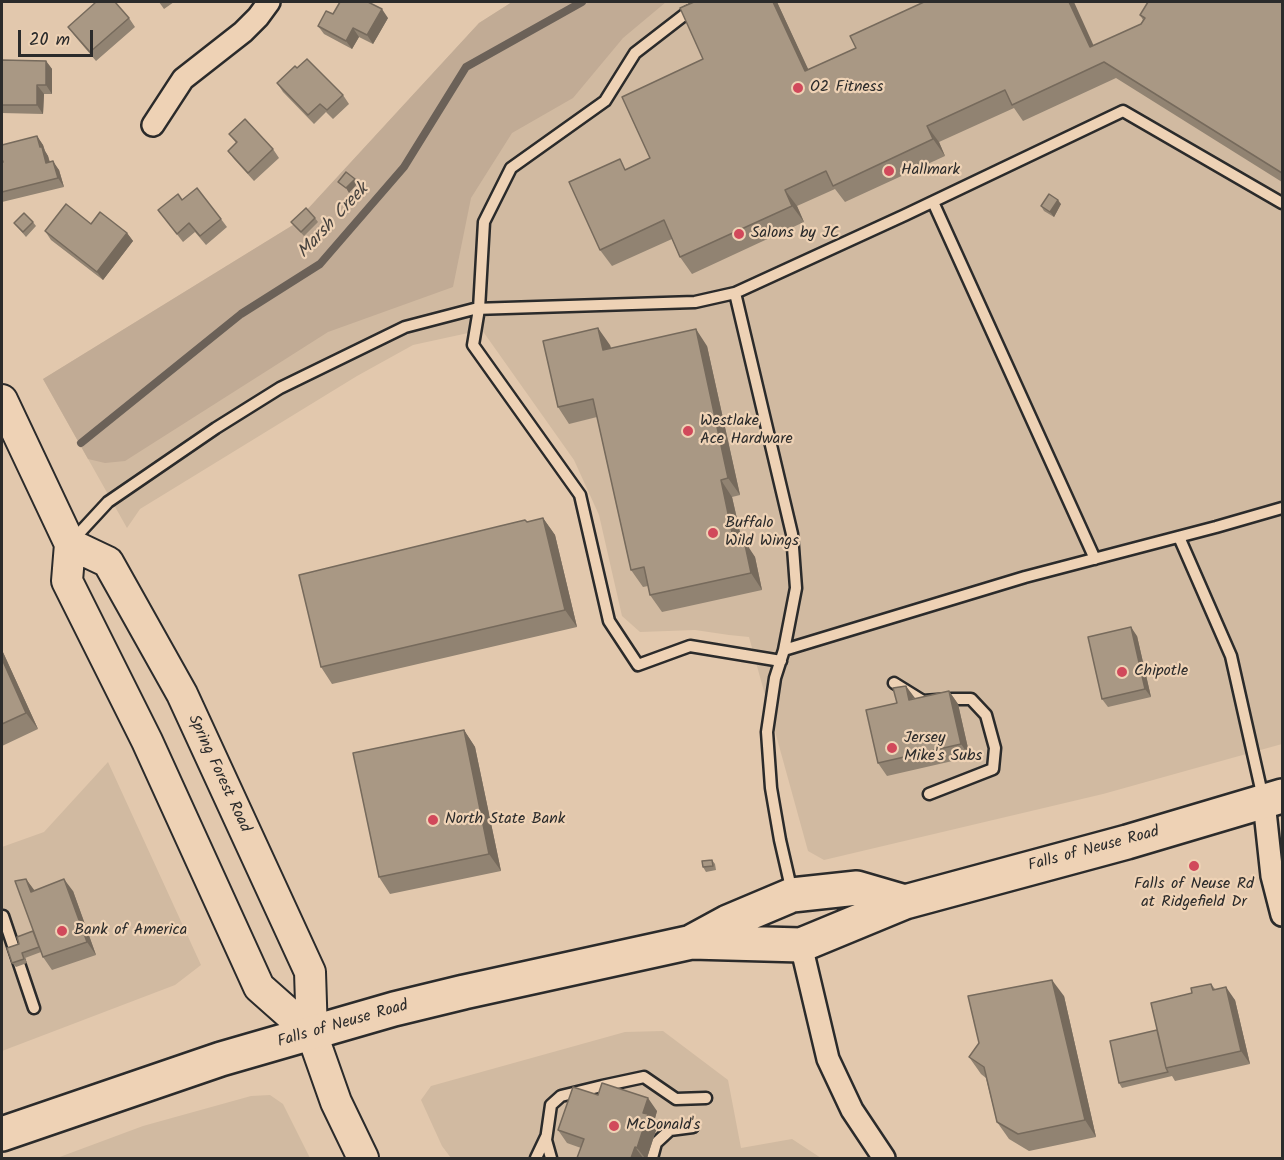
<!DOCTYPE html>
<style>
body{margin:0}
#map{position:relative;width:1284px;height:1160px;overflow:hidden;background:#e2c8ad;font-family:Kalam,sans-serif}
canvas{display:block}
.frame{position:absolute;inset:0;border:3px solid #2b2b2b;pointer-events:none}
.scale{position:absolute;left:18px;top:30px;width:75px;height:27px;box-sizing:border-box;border:3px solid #2b2b2b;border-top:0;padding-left:8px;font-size:18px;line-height:21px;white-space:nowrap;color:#2b2b2b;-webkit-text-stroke:4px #eed2b5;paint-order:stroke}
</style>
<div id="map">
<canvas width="1284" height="1160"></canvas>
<div class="frame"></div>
<div class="scale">20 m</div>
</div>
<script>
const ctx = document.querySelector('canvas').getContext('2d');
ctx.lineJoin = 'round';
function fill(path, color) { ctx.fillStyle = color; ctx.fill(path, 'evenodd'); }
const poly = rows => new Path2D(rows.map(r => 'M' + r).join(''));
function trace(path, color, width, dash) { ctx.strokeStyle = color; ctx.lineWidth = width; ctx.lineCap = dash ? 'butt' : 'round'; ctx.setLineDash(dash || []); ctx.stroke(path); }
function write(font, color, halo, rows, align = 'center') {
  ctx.font = font + ' Kalam,sans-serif'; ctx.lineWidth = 4.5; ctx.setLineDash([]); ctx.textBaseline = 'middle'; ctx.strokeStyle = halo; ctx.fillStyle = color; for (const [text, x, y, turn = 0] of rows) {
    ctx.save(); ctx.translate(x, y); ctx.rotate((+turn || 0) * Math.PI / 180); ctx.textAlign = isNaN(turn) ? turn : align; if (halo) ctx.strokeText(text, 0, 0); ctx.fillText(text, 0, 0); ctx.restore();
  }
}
fill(poly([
 [512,2,1282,2,1282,744,1103,794,824,860,808,851,749,637,729,635,695,630,640,632,622,616,599,515,574,460,482,330,413,345,357,376,140,509,127,528,43,379,293,225,479,23],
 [108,762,201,965,175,985,2,1051,2,847,44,832],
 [663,1031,728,1080,741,1148,792,1139,821,1158,451,1158,442,1146,421,1100,431,1086,625,1032],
 [270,1095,283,1104,310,1158,57,1158,143,1126,251,1096]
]), '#d1baa1');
fill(poly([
 [512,2,666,2,623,38,573,98,512,133,471,198,453,287,328,332,125,461,105,463,88,459,43,379,293,225,479,23]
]), '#c1ab95');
trace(poly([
 [81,443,241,314,320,264,404,167,466,67,582,2]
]), '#6b6158', 8);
const service = poly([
 [710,2,688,12,635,53,605,101,511,168,484,222,479,309,473,345,580,495,609,621,638,665,690,646,781,661],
 [933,202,1095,559],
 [1179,537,1231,656,1263,798],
 [72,541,108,502,216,428,280,388,405,327,474,309,695,302,735,293],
 [784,650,1025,577,1216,527,1282,508],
 [894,683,923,701,952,699,971,699,986,715,995,748,993,769,929,794],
 [792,892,780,840,771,788,767,732,775,678,784,650,796,588,792,534,735,293,905,215,1123,111,1282,203],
 [3,916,34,1008],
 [536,1158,546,1137],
 [551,1158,546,1140,551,1105,561,1096,602,1086,644,1077,676,1099,706,1098],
 [652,1158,656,1143,670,1130,693,1127]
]);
const minor = poly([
 [153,125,183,79,243,32,258,17,269,2],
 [1264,802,1272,876,1282,915],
 [801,945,828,1059,852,1110,884,1158]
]);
const secondary = poly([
 [2,400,70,544,67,581,147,741,259,987,312,1034],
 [70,544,108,562,182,694,310,972,312,1034,336,1102,363,1158]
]);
const primary = poly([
 [693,941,728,922,792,895,857,888,905,902],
 [2,1134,221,1059,394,1009,464,992,692,942,801,945,905,902,1127,842,1282,796]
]);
trace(service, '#2b2b2b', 15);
trace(minor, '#2b2b2b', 26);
trace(secondary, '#2b2b2b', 34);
trace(primary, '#2b2b2b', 38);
trace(service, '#eed2b5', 10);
trace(minor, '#eed2b5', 21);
trace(secondary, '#eed2b5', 30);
trace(primary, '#eed2b5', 33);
fill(poly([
 [159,2,174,2,164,9],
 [694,2,777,2,808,70,1094,46,1141,24,1143,20,1140,15,1282,2,1282,182,1116,78,1023,121,1014,108,939,142,945,156,845,202,835,189,797,206,804,222,692,274,680,257,672,239,612,266,600,250,627,169,650,158,703,59],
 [333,14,388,18,373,44,359,37,352,49,324,34,318,26],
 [129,18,135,27,96,61,74,35,68,27],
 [2,60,46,61,52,69,52,94,44,94,43,114,2,113],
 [297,68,343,95,349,104,333,119,326,112,314,124,283,92,277,83],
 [229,134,273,149,279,158,254,181,234,159,228,151,236,143],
 [37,136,43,145,45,151,48,156,50,162,59,170,64,187,2,202,2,163],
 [182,200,221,219,227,227,206,245,195,232,183,242,158,210],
 [1061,204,1054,217,1044,211,1041,206],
 [315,218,318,222,304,236,291,222],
 [33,222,36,226,26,237,14,223],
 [91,224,127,233,133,241,103,280,51,240,45,231],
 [610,345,611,348,707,346,740,495,732,497,742,540,755,557,762,590,662,612,650,595,648,586,643,587,631,570,597,417,569,424,558,407],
 [543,518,555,535,577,627,332,684,321,667,527,522],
 [1137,636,1151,697,1108,707,1102,699],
 [2,650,38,729,2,746],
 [949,691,958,704,970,757,887,776,878,763,915,699],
 [464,730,475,747,501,871,390,894,379,877],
 [712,860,715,864,716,870,706,872,703,867],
 [26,879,34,891,73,891,96,955,52,970,43,957,41,952,25,958,27,963,16,967,12,963,33,931],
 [1211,984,1215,989,1235,1000,1250,1064,1175,1081,1172,1076,1122,1088,1119,1083,1157,1030,1192,993],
 [1064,996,1096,1137,1029,1151,1009,1139,997,1122,986,1078,981,1074,969,1057],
 [598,1095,657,1111,654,1122,657,1127,647,1158,577,1158,581,1148,567,1143,558,1130]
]), '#918372');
fill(poly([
 [773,2,777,2,817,88,805,71],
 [1069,2,1074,2,1102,64,1090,47],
 [382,9,388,18,373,44,367,35],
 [353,28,359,37,352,49,346,41],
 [46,61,52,69,52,94,46,85],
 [37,85,44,94,43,114,37,105],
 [927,126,939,142,945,156,933,139],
 [37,136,43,145,45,151,48,156,52,172,46,163],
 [53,161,59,170,64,187,58,178],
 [355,179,358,183,349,193,346,188],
 [785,190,797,206,804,222,792,206],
 [1058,200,1061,204,1054,217,1050,212],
 [127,233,133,241,103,280,97,272],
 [598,328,610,345,615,366,603,350],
 [696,329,707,346,740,495,728,478],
 [721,480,732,497,746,559,734,542],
 [543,518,555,535,577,627,565,610],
 [744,540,755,557,762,590,751,573],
 [1131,627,1137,636,1151,697,1145,689],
 [2,650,38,729,26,713,2,659],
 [906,686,915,698,909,700],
 [949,691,958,704,970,757,961,744],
 [464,730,475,747,501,871,489,854],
 [26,879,35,891,31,892],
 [64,879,73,891,96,955,87,942],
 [1052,980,1064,996,1096,1137,1085,1120],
 [1226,987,1235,1000,1250,1064,1241,1051],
 [648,1098,657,1111,654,1122,657,1127,647,1158,645,1158,637,1148,643,1113],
 [635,1147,643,1158,631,1158]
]), '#766a5c');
const building = poly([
 [96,2,115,2,129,18,90,52,68,27,96,2],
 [340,2,368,2,382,9,367,35,353,28,346,41,318,26,326,11,333,14,340,2],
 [694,2,773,2,805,71,856,48,850,36,924,2,1069,2,1090,47,1141,24,1145,18,1140,15,1148,2,1282,2,1282,173,1104,62,1012,105,1005,90,927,126,933,139,833,186,826,171,785,190,792,206,680,257,664,220,600,250,569,182,620,159,625,170,650,158,622,97,703,59,680,8,694,2],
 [307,59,343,95,327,110,320,104,308,115,277,83,295,66,297,68,307,59],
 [2,60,46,61,46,85,37,85,37,105,2,105,2,60],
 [245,119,273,149,248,173,228,151,237,142,229,134,245,119],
 [37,136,40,147,42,147,46,163,53,161,58,178,2,192,2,163,3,162,2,159,2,145,37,136],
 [346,172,355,179,346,188,338,182,346,172],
 [197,188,221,219,200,236,189,223,177,234,158,210,178,194,182,200,197,188],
 [1049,194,1058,200,1050,212,1041,206,1049,194],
 [66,204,91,224,100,212,127,233,97,272,45,231,66,204],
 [306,208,315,218,301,232,291,222,306,208],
 [24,213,33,222,23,232,14,223,24,213],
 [598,328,603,350,696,329,728,478,721,480,734,542,744,540,751,573,650,595,644,567,631,570,593,399,558,407,543,341,598,328],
 [543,518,565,610,321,667,299,575,500,526,525,520,527,522,543,518],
 [1131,627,1145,689,1102,699,1088,637,1131,627],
 [2,659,26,713,2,724,2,659],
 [906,686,909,700,949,691,961,744,878,763,866,710,897,703,893,688,906,686],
 [464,730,489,854,379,877,353,753,464,730],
 [712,860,713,866,703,867,702,861,712,860],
 [26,879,31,892,64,879,87,942,43,957,15,881,26,879],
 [33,931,39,947,22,953,24,959,12,963,7,948,19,944,17,937,33,931],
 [1052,980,1085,1120,1018,1134,997,1122,984,1067,969,1057,979,1043,968,996,1052,980],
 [1211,984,1213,990,1226,987,1241,1051,1166,1068,1151,1003,1192,993,1191,988,1211,984],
 [1157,1030,1166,1068,1168,1072,1119,1083,1110,1041,1157,1030],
 [602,1083,648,1098,643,1113,648,1114,637,1148,635,1147,631,1158,577,1158,584,1139,558,1130,573,1087,598,1095,602,1083]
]);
fill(building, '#a99884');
trace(building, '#766a5c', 1.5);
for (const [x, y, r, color] of [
 [798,88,6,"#d1495b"],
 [889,171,6,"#d1495b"],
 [739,234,6,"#d1495b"],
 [688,431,6,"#d1495b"],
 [713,533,6,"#d1495b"],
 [1122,672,6,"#d1495b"],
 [892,748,6,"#d1495b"],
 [433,820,6,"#d1495b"],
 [1194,866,6,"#d1495b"],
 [62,931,6,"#d1495b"],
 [614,1126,6,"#d1495b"]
]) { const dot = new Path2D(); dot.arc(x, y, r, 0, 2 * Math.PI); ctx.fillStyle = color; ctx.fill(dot); trace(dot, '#eed2b5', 2); }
write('16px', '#2b2b2b', '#eed2b5', [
 ["O2 Fitness",810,88],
 ["Hallmark",901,171],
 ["Salons by JC",751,234],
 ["Westlake",700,422],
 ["Ace Hardware",700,440],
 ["Buffalo",725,524],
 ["Wild Wings",725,542],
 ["Chipotle",1134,672],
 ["Jersey",904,739],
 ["Mike's Subs",904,757],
 ["North State Bank",445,820],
 ["Falls of Neuse Rd",1194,885,"center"],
 ["at Ridgefield Dr",1194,903,"center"],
 ["Bank of America",74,931],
 ["McDonald's",626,1126]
], 'left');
write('16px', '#2b2b2b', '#eed2b5', [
 ["Spring Forest Road",218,774,65],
 ["Falls of Neuse Road",1094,850,-15],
 ["Falls of Neuse Road",343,1025,-16]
]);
write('italic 18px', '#46423e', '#eed2b5', [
 ["Marsh Creek",334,222,-47]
]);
</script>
